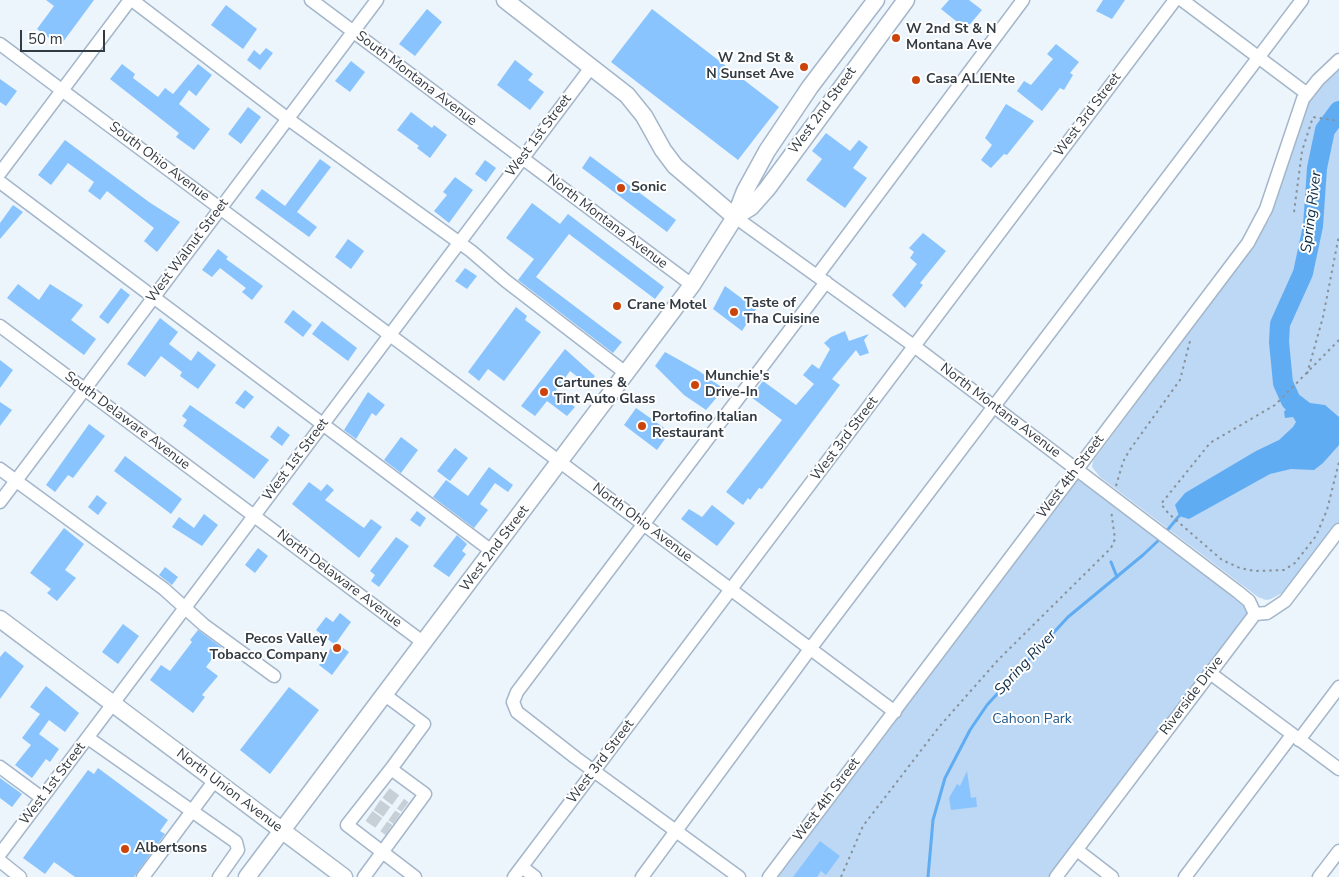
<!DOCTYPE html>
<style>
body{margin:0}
#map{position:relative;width:1339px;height:877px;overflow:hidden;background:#ecf4fc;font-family:"Nunito Sans",sans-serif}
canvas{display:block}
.scale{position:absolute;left:20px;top:30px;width:85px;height:22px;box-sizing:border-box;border:2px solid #323a42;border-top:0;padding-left:6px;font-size:15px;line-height:18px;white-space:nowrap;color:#323a42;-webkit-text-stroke:4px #fff;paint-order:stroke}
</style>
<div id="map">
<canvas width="1339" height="877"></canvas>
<div class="scale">50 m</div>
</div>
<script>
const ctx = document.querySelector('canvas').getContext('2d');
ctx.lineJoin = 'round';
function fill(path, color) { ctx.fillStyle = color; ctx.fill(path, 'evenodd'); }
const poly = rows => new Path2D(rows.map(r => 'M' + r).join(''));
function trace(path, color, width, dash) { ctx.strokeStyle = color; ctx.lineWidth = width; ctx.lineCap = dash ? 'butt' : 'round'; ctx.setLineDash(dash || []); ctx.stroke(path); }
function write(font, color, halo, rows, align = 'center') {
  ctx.font = font + ' "Nunito Sans",sans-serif'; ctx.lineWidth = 4; ctx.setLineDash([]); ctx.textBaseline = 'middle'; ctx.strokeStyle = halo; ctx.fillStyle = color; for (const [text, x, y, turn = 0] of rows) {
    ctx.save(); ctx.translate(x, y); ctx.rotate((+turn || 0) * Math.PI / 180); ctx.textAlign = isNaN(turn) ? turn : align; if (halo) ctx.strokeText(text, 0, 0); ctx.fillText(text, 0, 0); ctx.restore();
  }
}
fill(poly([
 [1339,69,1339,536,1322,549,1317,547,1284,592,1271,599,1266,600,1258,597,1100,477,1092,467,1093,461,1251,249,1270,218,1310,98],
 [1077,469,1180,549,1255,614,1056,877,769,877]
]), '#bcd8f5');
fill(poly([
 [1297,393,1310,403,1325,405,1339,417,1339,445,1323,463,1314,470,1291,469,1270,474,1189,519,1179,516,1175,505,1185,493,1256,451,1279,440,1293,427,1296,422,1293,417,1285,418,1284,412]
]), '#60acf3');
trace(poly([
 [1165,533,1179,516],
 [1111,562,1117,577],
 [928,877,933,820,945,778,970,730,987,705,1068,617,1143,555,1161,538]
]), '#60acf3', 3);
trace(poly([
 [1291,401,1283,383,1279,342,1280,324,1303,273,1313,226,1317,168,1325,130,1339,111]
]), '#60acf3', 20);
fill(poly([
 [46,0,94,0,60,46,37,29,54,6],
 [949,0,969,0,982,10,966,29,941,9],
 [1103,0,1125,0,1112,19,1096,11],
 [226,5,257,29,243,49,211,25],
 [427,9,442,22,415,56,399,44],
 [652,9,779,107,738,160,611,62],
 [1056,44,1079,62,1070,73,1073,75,1064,90,1060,88,1042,111,1017,91,1024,81,1031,85,1053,59,1047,54],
 [266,48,273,53,260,70,247,60,254,50,260,55],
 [515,60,533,74,528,80,544,92,530,110,497,85],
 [351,61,365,72,350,92,335,81],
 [122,64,135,74,133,78,158,97,165,88,173,94,198,64,212,75,196,96,189,90,179,104,210,129,194,150,176,137,179,133,110,79],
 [0,79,17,91,6,106,0,102],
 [1006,104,1034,121,1007,155,1004,154,991,168,981,160,992,145,985,138],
 [248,107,261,117,241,144,228,134],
 [411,112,432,128,434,125,447,135,430,158,417,148,419,146,397,130],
 [826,133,850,151,859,140,868,147,853,168,867,178,845,208,806,180,822,159,812,151],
 [65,140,149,202,180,222,157,252,144,241,154,228,107,191,100,200,88,191,94,182,68,163,51,185,38,175],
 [590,156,676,220,667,232,582,168],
 [320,159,331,167,297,212,317,227,309,237,255,198,262,189,285,206],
 [485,160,496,168,486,182,475,174],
 [455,177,473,190,449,223,434,211,447,195,443,192],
 [532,203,560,224,568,214,664,287,655,299,569,234,536,277,622,342,613,353,518,280,534,259,506,238],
 [13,205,23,212,0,239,0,223],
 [923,233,946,251,920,283,923,285,905,308,892,295,917,264,910,258,914,252,909,248],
 [348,239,364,251,351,269,335,257],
 [218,249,228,257,226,259,263,286,252,300,242,292,246,288,220,268,212,277,202,270],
 [465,268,477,276,467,289,455,281],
 [18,284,39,300,50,284,83,305,71,320,96,339,84,355,7,298],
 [725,286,756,309,742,331,713,309],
 [121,288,130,295,108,324,99,317],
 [516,307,527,316,525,320,541,332,504,381,488,369,479,381,468,372],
 [293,310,312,325,303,337,284,322],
 [160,318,178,332,169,344,191,361,198,351,216,365,198,389,180,376,182,372,161,356,145,377,127,364],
 [322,321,357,348,348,361,312,334],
 [845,331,849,341,869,334,864,340,869,353,860,356,856,350,832,379,840,385,762,489,759,488,750,500,748,498,743,505,726,492,782,420,751,397,763,381,796,405,814,384,803,375,812,364,819,369,830,349,824,343,831,337],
 [565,349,595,376,588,385,570,371,555,392,575,407,567,416,547,401,535,416,521,406],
 [665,352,699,371,724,389,706,410,684,395,655,366],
 [0,360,13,370,0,388],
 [245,390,254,397,244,409,235,403],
 [368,392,385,405,376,416,372,413,356,439,344,430],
 [0,402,12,410,0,426],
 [190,405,269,460,254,479,183,426,187,420,182,416],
 [636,408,670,432,657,450,624,425],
 [89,424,105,436,73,478,68,475,55,492,46,485],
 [278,426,290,435,282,446,270,437],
 [401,437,418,450,401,473,384,460],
 [455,448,468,458,450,481,437,471],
 [125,456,182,499,171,514,114,471],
 [489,467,513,485,508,492,495,483,480,504,488,510,474,528,433,497,446,480,468,496],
 [309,482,321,491,327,484,334,490,325,500,364,528,371,519,382,527,359,558,292,504],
 [97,495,107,503,98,515,88,507],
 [712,505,735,523,717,546,681,519,689,509,702,517],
 [417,511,426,518,420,527,410,520],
 [204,514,218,525,202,546,172,527,179,517,194,528],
 [64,528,84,544,65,570,76,578,57,601,47,593,51,589,30,573],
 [457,535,467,544,462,551,466,554,449,577,433,566],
 [396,537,409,546,379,587,371,581,375,575,370,571],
 [258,548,268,556,255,573,245,565],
 [165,567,178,577,172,585,159,575],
 [340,613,351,622,336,643,349,652,332,675,319,665,334,644,316,630,326,617,333,622],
 [123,624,139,636,118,664,102,652],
 [198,630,221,647,206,667,218,676,202,695,205,697,193,713,150,680,161,665,170,671,192,642,190,640],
 [5,651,24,666,0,699,0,657],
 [46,686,79,713,65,732,49,720,39,734,59,749,50,762,46,759,32,778,15,765,31,745,22,738,40,714,30,707],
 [289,687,319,710,270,774,240,750],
 [98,768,168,820,160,831,165,834,134,877,75,877,54,862,45,874,23,858,88,770,94,774],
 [967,771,971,798,976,797,977,807,951,810,949,798,957,784,960,786],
 [0,778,22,794,12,807,0,798],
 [820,841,840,856,826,875,821,871,817,877,793,877]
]), '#89c4fe');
trace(poly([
 [386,793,405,807],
 [377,805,397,819],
 [369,816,389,830]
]), '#c7cfd7', 12, [12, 6]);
const minor = poly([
 [132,0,288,119,471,251,506,281,627,374],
 [311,0,692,285],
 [1182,0,1306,93],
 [0,44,895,712],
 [0,173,130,0],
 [0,182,493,552],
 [735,217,914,346,1238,592,1249,601,1255,614],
 [817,276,1023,0],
 [0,326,424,643],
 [0,469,164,589,204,625,274,676],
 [0,502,377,0],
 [1255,614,1267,613,1285,601,1339,530],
 [1210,673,1339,769],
 [88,738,236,842,238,850,219,877],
 [1299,740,1339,687],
 [0,767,42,798],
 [391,769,347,825,415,877],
 [1077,850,1112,877],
 [0,854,592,66],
 [0,861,20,877],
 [522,867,535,877],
 [143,877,215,780],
 [364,877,425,794,391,769,424,724,385,695],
 [514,877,1175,0],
 [642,877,810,649,1302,0],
 [739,877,576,758,517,712,513,702,517,692,826,282],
 [769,877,1248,243,1266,209,1303,99,1318,80,1339,60],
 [1056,877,1255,614],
 [1185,877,1292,735],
 [1319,877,1339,851]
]);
const major = poly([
 [505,0,627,95,644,116,663,150,675,166,735,217],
 [735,217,751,207,767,189,906,0],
 [0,619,344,877],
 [247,877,692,285,735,217,745,191,767,151,810,87,876,0]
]);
trace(minor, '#a3b6ca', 15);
trace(major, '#a3b6ca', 19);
trace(poly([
 [1294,212,1302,151,1313,117,1339,121],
 [1339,340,1275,405,1210,443,1161,504,1169,514,1222,560,1240,568,1255,571,1284,570,1295,563,1316,536,1327,510,1339,462],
 [1307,374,1323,317,1339,235],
 [1116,486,1123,462,1129,451,1180,380,1190,341],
 [841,877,863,826,939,727,998,660,1111,548,1115,539,1111,510]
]), '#899199', 2, [2.5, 4]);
trace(minor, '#fff', 12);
trace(major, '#fff', 16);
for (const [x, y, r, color] of [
 [896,38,5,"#cb440b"],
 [804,67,5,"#cb440b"],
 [916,80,5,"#cb440b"],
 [621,188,5,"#cb440b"],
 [617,306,5,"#cb440b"],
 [734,312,5,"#cb440b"],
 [695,385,5,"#cb440b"],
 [544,392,5,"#cb440b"],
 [642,426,5,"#cb440b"],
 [337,648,5,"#cb440b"],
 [125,849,5,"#cb440b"]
]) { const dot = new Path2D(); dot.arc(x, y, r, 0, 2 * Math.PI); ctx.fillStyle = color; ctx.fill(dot); trace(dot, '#fff', 2); }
write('bold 14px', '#323a42', '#fff', [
 ["W 2nd St & N",906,30],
 ["Montana Ave",906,46],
 ["W 2nd St &",794,59,"right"],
 ["N Sunset Ave",794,75,"right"],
 ["Casa ALIENte",926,80],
 ["Sonic",631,188],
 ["Taste of",744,304],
 ["Tha Cuisine",744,320],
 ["Crane Motel",627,306],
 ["Munchie's",705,377],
 ["Drive-In",705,393],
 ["Cartunes &",554,384],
 ["Tint Auto Glass",554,400],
 ["Portofino Italian",652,418],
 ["Restaurant",652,434],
 ["Pecos Valley",327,640,"right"],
 ["Tobacco Company",327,656,"right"],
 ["Albertsons",135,849]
], 'left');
write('14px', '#323a42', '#fff', [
 ["South Montana Avenue",416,79,37],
 ["West 2nd Street",823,111,-54],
 ["West 3rd Street",1088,115,-53],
 ["West 1st Street",539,136,-53],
 ["South Ohio Avenue",159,162,37],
 ["North Montana Avenue",607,222,37],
 ["West Walnut Street",188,251,-53],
 ["North Montana Avenue",1000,411,37],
 ["South Delaware Avenue",127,421,37],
 ["West 3rd Street",845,439,-53],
 ["West 1st Street",296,460,-53],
 ["West 4th Street",1071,477,-53],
 ["North Ohio Avenue",642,523,37],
 ["West 2nd Street",495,549,-53],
 ["North Delaware Avenue",339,579,37],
 ["Riverside Drive",1192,696,-53],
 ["West 3rd Street",601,762,-53],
 ["West 1st Street",53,784,-53],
 ["North Union Avenue",229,791,37],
 ["West 4th Street",827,800,-53]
]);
write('14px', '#255a89', '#fff', [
 ["Cahoon Park",1032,720]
]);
write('italic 15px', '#0d2d49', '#fff', [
 ["Spring River",1312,212,-83],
 ["Spring River",1026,663,-47]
]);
</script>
